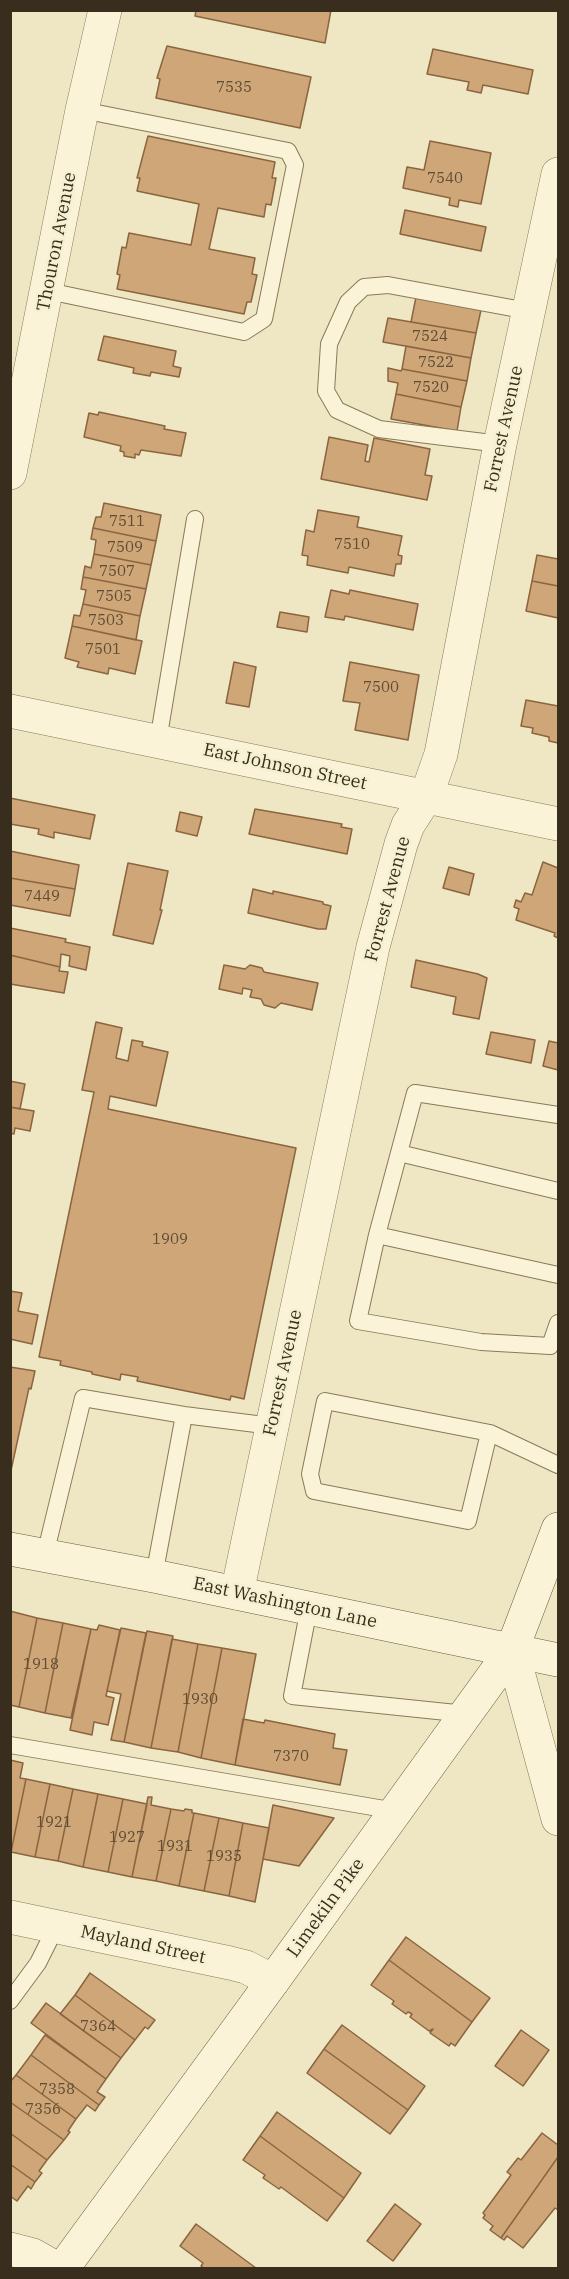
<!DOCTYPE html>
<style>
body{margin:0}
#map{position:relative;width:569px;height:2279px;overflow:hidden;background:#efe7c3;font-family:"IBM Plex Serif",serif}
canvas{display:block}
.frame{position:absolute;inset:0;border:12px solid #392e1e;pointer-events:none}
</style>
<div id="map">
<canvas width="569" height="2279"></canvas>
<div class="frame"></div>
</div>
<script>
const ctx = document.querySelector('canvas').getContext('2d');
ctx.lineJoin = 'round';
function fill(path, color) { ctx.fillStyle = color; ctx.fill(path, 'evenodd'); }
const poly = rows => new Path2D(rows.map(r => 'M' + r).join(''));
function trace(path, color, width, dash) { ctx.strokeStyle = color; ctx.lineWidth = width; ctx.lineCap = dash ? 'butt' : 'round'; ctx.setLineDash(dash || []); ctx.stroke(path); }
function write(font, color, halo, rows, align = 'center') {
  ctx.font = font + ' "IBM Plex Serif",serif'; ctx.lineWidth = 5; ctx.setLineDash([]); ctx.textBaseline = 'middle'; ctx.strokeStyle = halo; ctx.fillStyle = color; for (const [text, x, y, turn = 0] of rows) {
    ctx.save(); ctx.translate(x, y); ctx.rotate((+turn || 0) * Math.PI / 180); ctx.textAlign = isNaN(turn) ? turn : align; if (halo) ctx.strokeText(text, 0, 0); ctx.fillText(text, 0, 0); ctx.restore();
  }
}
const building = poly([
 [196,10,331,10,325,43,195,16,196,10],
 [167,46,311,77,300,128,156,98,160,79,157,78,167,46],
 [433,49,533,70,528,94,483,85,481,93,467,90,469,82,427,74,433,49],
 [148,136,275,162,272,178,276,178,271,205,266,204,264,217,218,208,209,249,255,258,252,274,257,275,251,302,247,302,244,314,117,289,120,275,117,274,122,247,126,248,129,233,191,245,199,204,137,191,140,178,137,178,148,136],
 [430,141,491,153,481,204,459,200,458,207,449,205,450,198,403,188,407,167,424,170,430,141],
 [405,210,486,227,481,251,400,234,405,210],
 [416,297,481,310,476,333,411,322,416,297],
 [388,318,476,333,471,358,383,342,388,318],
 [104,336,176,351,173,366,181,368,179,377,151,372,150,376,133,373,134,368,98,360,104,336],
 [406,346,471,358,467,381,402,369,406,346],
 [388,368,401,371,402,369,467,381,461,407,396,394,398,383,388,381,388,368],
 [396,394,461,407,457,431,391,419,396,394],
 [99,412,165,426,164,429,186,433,181,456,141,450,139,455,135,454,135,458,124,456,124,452,120,451,121,446,84,437,89,413,98,415,99,412],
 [329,437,368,445,365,461,369,462,374,438,430,449,425,475,432,476,427,500,321,479,329,437],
 [104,503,161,515,156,541,93,528,96,517,101,517,104,503],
 [318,510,359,517,357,527,402,536,398,555,402,556,401,564,396,564,394,576,349,567,348,573,307,565,308,556,302,555,306,530,314,532,318,510],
 [93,528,156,541,151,565,94,554,96,540,91,539,93,528],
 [94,554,151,565,146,589,83,577,85,566,91,568,94,554],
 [537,555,558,559,558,586,532,581,537,555],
 [83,577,146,589,140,616,83,604,86,590,81,589,83,577],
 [532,581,558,586,558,618,526,611,532,581],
 [331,590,349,594,350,590,418,604,413,630,345,616,344,620,325,617,331,590],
 [83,604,140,616,136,640,72,626,74,615,80,616,83,604],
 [280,612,309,617,307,632,277,627,280,612],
 [72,626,142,641,135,674,109,668,108,674,77,667,79,662,65,658,72,626],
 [234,662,256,667,249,707,226,703,234,662],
 [350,662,419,675,408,740,355,730,360,703,343,701,350,662],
 [526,700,558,706,558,743,549,741,549,737,532,733,533,728,521,726,526,700],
 [10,798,95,815,90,839,54,832,54,838,38,834,39,829,10,824,10,798],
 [255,809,342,824,341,827,352,829,347,854,249,834,255,809],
 [180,812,202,817,197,836,176,831,180,812],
 [10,851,79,865,75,889,10,878,10,851],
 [543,862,558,868,558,938,554,936,555,933,516,920,519,909,514,907,516,900,521,902,525,893,532,895,543,862],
 [128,863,168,871,160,910,162,910,153,944,113,935,128,863],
 [449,867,474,874,469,895,443,888,449,867],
 [10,878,75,889,70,916,10,905,10,878],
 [253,889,273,894,273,891,323,902,323,904,331,906,326,929,318,929,248,913,253,889],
 [10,928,66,939,65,942,90,947,86,970,69,966,70,956,61,954,60,967,10,955,10,928],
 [10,955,60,967,59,971,68,972,64,993,10,984,10,955],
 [416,960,478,974,487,978,479,1019,453,1014,456,997,411,987,416,960],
 [224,965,245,969,250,965,262,968,264,972,318,983,312,1010,281,1003,275,1008,264,1005,261,999,250,997,252,990,243,988,242,994,219,989,224,965],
 [96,1022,122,1028,116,1058,128,1061,132,1040,143,1042,142,1046,168,1052,156,1106,110,1096,108,1109,296,1148,244,1399,231,1396,230,1400,137,1381,138,1377,121,1374,120,1380,92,1374,92,1372,60,1365,61,1361,39,1357,94,1092,82,1090,96,1022],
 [491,1032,535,1040,531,1063,486,1054,491,1032],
 [549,1041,558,1043,558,1070,543,1066,549,1041],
 [10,1081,25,1084,20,1109,10,1107,10,1081],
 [10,1107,34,1111,30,1131,15,1128,14,1134,10,1133,10,1107],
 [10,1291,22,1293,18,1311,38,1315,32,1344,10,1339,10,1291],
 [10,1367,35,1371,31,1389,29,1388,10,1475,10,1367],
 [10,1611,37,1618,19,1707,10,1705,10,1611],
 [37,1618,63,1623,45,1713,19,1707,37,1618],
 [63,1623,91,1629,71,1718,45,1713,63,1623],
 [99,1625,120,1630,106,1696,114,1698,108,1725,94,1722,92,1735,70,1730,91,1629,97,1630,99,1625],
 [121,1628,146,1633,124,1742,111,1740,121,1694,107,1691,121,1628],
 [147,1631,173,1636,151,1748,124,1742,147,1631],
 [172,1639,198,1644,178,1752,151,1748,172,1639],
 [198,1644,222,1648,201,1758,178,1752,198,1644],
 [222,1648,256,1654,235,1765,201,1758,222,1648],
 [243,1719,264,1723,265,1720,335,1734,333,1748,347,1750,340,1785,235,1765,243,1719],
 [10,1760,23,1763,20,1778,26,1779,11,1852,10,1760],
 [26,1779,50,1784,35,1857,11,1852,26,1779],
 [50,1784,73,1789,58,1861,35,1857,50,1784],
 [73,1789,98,1794,83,1867,58,1861,73,1789],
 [98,1794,123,1799,108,1872,83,1867,98,1794],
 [148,1797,152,1797,151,1805,171,1809,156,1881,132,1877,148,1797],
 [123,1799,147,1804,132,1877,108,1872,123,1799],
 [273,1805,334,1818,299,1866,263,1859,273,1805],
 [171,1809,184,1811,185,1809,192,1810,192,1813,194,1813,179,1886,156,1881,171,1809],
 [194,1813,219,1818,204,1891,179,1886,194,1813],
 [219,1818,243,1823,229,1896,204,1891,219,1818],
 [243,1823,269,1828,255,1902,229,1896,243,1823],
 [406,1937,490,1998,472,2022,389,1960,406,1937],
 [389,1960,472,2022,455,2046,451,2043,449,2046,430,2033,433,2029,429,2031,410,2017,412,2014,408,2012,406,2014,392,2004,394,2001,371,1985,389,1960],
 [90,1973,155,2020,148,2029,145,2027,135,2040,75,1995,90,1973],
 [75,1995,135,2040,121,2058,60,2014,75,1995],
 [46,2003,121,2058,106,2079,31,2023,46,2003],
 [342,2025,425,2086,408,2110,324,2049,342,2025],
 [521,2030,549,2050,523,2086,495,2066,521,2030],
 [45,2035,106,2079,97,2092,105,2097,99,2105,31,2055,45,2035],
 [324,2049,408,2110,390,2134,307,2073,324,2049],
 [31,2055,99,2105,95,2111,87,2105,76,2119,16,2075,31,2055],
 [16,2075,76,2119,68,2131,70,2132,64,2140,10,2102,10,2082,16,2075],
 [10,2102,64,2140,47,2160,10,2133,10,2102],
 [277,2112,361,2173,344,2198,260,2136,277,2112],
 [10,2133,47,2160,39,2171,42,2173,35,2182,10,2164,10,2133],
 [542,2133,558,2145,558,2157,501,2238,490,2230,493,2226,483,2218,485,2215,483,2213,511,2175,507,2172,518,2158,521,2160,542,2133],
 [260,2136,344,2198,327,2221,281,2187,279,2189,263,2178,265,2175,243,2160,260,2136],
 [558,2157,558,2210,555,2208,523,2248,507,2236,504,2240,501,2238,558,2157],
 [10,2164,35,2182,31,2189,28,2186,17,2201,10,2196,10,2164],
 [395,2204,421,2224,393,2261,367,2241,395,2204],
 [196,2224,256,2268,204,2268,201,2266,203,2263,180,2246,196,2224]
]);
fill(building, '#cea678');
trace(building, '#8a653f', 1.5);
const lane = poly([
 [48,291,244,332,264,319,295,165,288,151,82,110],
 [500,444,379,429,337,410,326,391,329,344,348,302,364,287,388,285,528,311],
 [158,741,195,519],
 [558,1115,415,1093,377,1235,558,1275],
 [399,1153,558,1191],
 [377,1235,358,1321,481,1342,550,1346,558,1323],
 [489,1433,468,1521,314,1491,310,1474,325,1401,490,1433,558,1465],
 [45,1555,83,1398,184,1415,272,1426],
 [154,1576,184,1415],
 [309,1608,292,1696,466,1714],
 [10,1745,396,1811],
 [10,2001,38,1963,56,1927]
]);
const street = poly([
 [10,473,82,110,105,10],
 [10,711,558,824],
 [237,1593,373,947,401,844,408,825,426,797,441,754,500,444,558,174],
 [512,1650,558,1819],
 [10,1917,230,1963,246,1967,273,1981],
 [10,2249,33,2255,56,2268]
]);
const secondary = poly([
 [10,1549,154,1576,558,1660],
 [63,2268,273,1981,512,1650,558,1529]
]);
trace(lane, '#8a7959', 18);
trace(street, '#8a7959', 34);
trace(secondary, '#6c5a3d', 34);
trace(lane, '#faf3d7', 16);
trace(street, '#faf3d7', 33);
trace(secondary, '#faf3d7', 33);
write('15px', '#5e4c34', null, [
 ["7535",234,88],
 ["7540",445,179],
 ["7524",430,337],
 ["7522",436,363],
 ["7520",431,388],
 ["7511",127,522],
 ["7510",352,545],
 ["7509",125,548],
 ["7507",117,572],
 ["7505",114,597],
 ["7503",106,621],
 ["7501",103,650],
 ["7500",381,688],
 ["7449",42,897],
 ["1909",170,1240],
 ["1918",41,1665],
 ["1930",200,1700],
 ["7370",291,1757],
 ["1921",54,1823],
 ["1927",127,1838],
 ["1931",175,1847],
 ["1935",224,1857],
 ["7364",98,2027],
 ["7358",57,2090],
 ["7356",43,2110]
]);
write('18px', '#392e1e', '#f6f0d3', [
 ["Thouron Avenue",57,242,-79],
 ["Forrest Avenue",504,429,-78],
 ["East Johnson Street",285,767,12],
 ["Forrest Avenue",388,899,-75],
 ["Forrest Avenue",283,1373,-78],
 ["East Washington Lane",285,1603,12],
 ["Limekiln Pike",326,1908,-54],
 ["Mayland Street",143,1945,12]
]);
</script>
